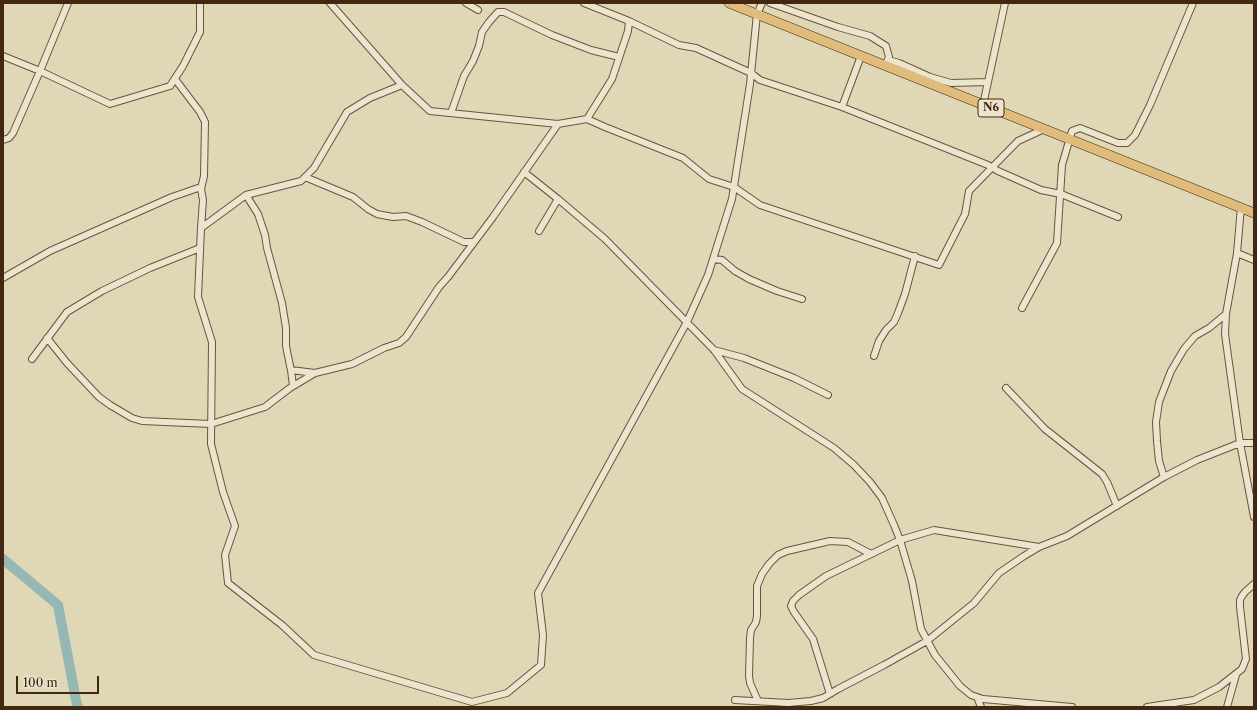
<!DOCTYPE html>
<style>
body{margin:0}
#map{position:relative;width:1257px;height:710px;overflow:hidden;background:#e0d7b7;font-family:"Libre Caslon Text",serif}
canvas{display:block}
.frame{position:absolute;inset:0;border:4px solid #442711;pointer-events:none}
.scale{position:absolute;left:16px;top:676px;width:83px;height:18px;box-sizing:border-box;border:2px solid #442711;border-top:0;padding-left:5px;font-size:12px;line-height:14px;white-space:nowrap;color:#442711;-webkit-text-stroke:3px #ebe5d0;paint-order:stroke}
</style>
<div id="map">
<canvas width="1257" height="710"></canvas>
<div class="frame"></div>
<div class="scale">100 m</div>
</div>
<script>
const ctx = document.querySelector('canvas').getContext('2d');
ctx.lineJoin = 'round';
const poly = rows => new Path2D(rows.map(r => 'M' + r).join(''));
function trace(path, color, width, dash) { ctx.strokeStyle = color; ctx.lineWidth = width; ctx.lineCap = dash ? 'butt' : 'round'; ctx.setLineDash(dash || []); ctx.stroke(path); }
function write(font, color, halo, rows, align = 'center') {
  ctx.font = font + ' "Libre Caslon Text",serif'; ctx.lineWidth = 3; ctx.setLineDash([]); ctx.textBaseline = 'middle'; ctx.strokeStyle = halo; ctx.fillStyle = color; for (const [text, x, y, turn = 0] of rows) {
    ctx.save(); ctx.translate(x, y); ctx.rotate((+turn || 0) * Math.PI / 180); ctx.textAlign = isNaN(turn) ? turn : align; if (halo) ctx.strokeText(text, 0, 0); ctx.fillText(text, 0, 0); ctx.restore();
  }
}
trace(poly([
 [3,559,58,605,76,700,78,707]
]), '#95b8b5', 10);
const minor = poly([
 [330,3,402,85,430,111,558,124,587,119,612,79,628,31,629,21,584,3],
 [466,3,478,10],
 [770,3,838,27,870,36,886,46,889,57,885,66],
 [629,21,679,45,696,48,751,73,760,80,842,107,988,165,998,171,1041,190,1061,194,1118,217],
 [3,56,40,71,110,104,170,86,183,66,200,32,200,3],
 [888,60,899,63,930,77,951,83,988,82],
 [175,79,200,112,205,122,204,176,201,189],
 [402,85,370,98,347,112,314,168,301,181,246,195,201,228,198,297,212,342,211,444,223,492,235,526,225,555,228,583,282,625,314,655,472,702,507,693,541,665,543,635,538,593,687,322,708,275,732,199,750,84,757,14,762,3],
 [983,105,1005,3],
 [842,107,861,56],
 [451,113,464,76,473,61,479,46,482,32,489,22,498,12,504,12,552,35,591,50,619,57],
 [587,119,605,127,683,158,709,179,734,187,760,205,939,265,965,214,969,191,1018,141,1044,129],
 [3,140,9,138,13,133,40,71,68,3],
 [524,172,558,199,605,239,714,350,742,389,834,448,854,465,870,482,882,498,894,525,900,540,912,581,921,629,935,655,960,686,971,695,983,699,1072,707],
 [305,177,353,197,368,209,377,214,393,217,406,216,422,222,464,242,474,242],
 [246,195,258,214,265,235,267,248,282,303,286,328,286,346,290,366,291,370,315,373],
 [1241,207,1237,253,1226,314,1225,334,1240,443,1254,517],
 [539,231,558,199],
 [1237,253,1254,260],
 [714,259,722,260,735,271,749,279,777,291,802,299],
 [3,278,50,251,172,197,198,188,201,189,203,200,201,228],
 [1022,308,1057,243,1062,165,1072,131,1080,128,1118,143,1127,143,1135,135,1150,105,1193,3],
 [47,338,67,363,99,397,110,405,132,418,142,421,211,424,265,407,290,388,315,373,352,364,384,348,399,343,406,337,439,287,448,277,493,217,558,124],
 [714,350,744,358,794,378,828,395],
 [874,356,879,341,886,330,894,322,898,313,905,294,915,256],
 [32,359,67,312,102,291,150,268,200,248],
 [291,370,293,386],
 [1006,388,1045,429,1102,474,1107,482,1117,506],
 [1164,477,1159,461,1157,441,1156,422,1159,402,1171,371,1184,349,1195,336,1209,328,1226,314],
 [830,694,813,639,794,612,791,606,793,601,799,595,826,576,900,540,934,530,1039,547,1067,536,1164,477,1197,460,1240,443,1254,443],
 [977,697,981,707],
 [735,700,788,703,811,701,823,698,838,689,884,665,927,641,974,603,999,573,1024,556,1039,547],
 [758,701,750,683,749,676,750,638,751,630,756,622,757,616,757,586,762,574,769,564,778,555,787,551,830,541,848,542,871,554],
 [1147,707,1194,700,1219,687,1242,669,1246,659,1240,607,1240,600,1242,596,1245,592,1254,584],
 [1227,707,1236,675]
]);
const highway = poly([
 [729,3,1254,213]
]);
trace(minor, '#6b533a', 8);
trace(highway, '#442711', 10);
trace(minor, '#ebe5d0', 6);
trace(highway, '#e0bc7c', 9);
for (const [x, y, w] of [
 [991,108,26]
]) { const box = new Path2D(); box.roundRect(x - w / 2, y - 9, w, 18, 3); ctx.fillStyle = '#ebe5d0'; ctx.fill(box); trace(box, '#442711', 1); }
write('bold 11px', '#442711', null, [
 ["N6",991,108]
]);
</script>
